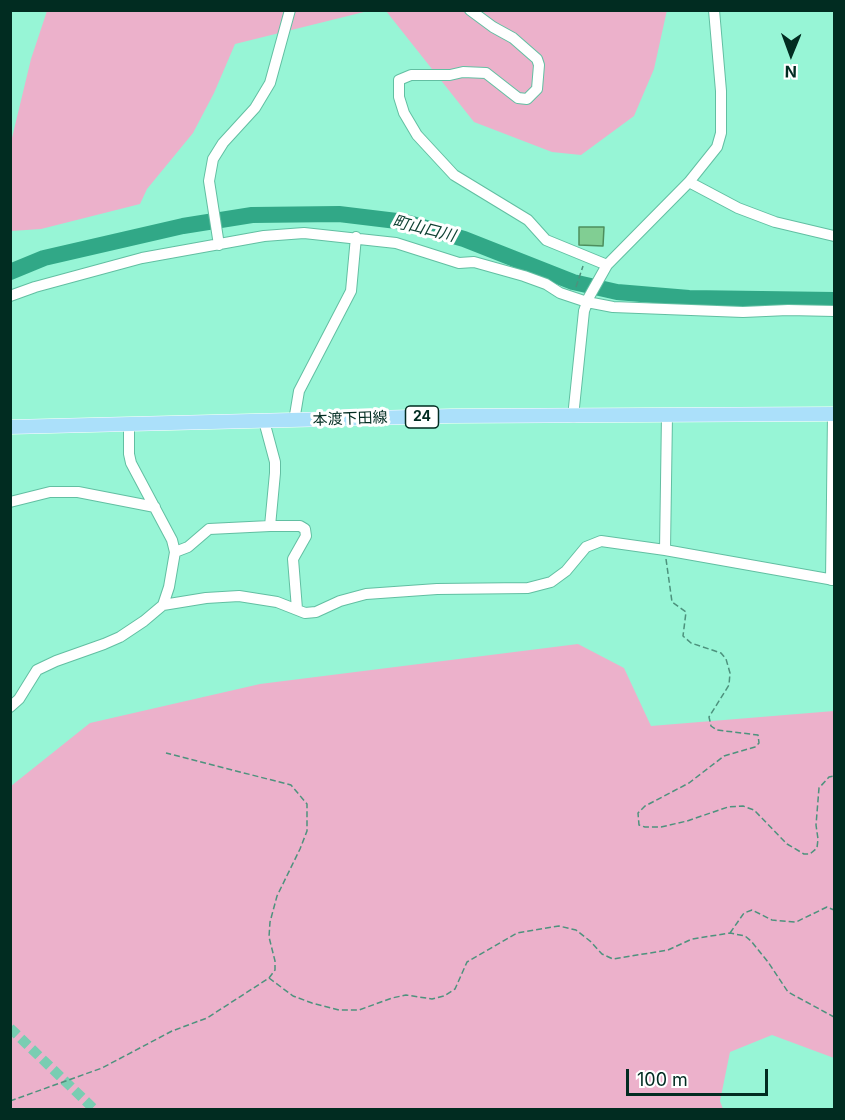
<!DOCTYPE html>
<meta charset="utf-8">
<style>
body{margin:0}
#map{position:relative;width:845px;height:1120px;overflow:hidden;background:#97f5d6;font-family:Inter,sans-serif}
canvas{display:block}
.frame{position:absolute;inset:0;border:12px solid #012c21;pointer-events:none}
.north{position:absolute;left:761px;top:24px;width:60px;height:60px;-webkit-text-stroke:4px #fff;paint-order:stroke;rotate:181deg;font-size:16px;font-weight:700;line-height:24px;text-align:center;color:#012c21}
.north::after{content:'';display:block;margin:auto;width:21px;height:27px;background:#012c21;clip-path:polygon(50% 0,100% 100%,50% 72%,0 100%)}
.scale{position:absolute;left:626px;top:1069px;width:142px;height:27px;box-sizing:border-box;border:3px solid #012c21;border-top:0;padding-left:8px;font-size:18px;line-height:21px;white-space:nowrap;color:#012c21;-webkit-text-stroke:4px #fff;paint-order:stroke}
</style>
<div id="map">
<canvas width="845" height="1120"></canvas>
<div class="frame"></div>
<div class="north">N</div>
<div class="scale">100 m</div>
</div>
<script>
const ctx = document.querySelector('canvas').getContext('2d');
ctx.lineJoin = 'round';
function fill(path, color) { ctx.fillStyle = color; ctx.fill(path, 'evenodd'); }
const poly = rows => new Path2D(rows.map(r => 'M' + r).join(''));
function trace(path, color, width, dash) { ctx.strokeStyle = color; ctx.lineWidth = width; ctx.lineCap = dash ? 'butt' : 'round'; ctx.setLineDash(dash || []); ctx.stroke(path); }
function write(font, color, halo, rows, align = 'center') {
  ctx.font = font + ' Inter,"Noto Sans JP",sans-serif'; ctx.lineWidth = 6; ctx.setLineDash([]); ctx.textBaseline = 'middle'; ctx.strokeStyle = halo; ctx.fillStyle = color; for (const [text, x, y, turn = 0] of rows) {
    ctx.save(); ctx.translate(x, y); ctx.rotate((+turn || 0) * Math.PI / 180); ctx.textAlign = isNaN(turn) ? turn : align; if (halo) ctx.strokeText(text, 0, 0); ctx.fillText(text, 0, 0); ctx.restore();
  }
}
fill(poly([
 [667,10,654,69,634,116,581,155,552,152,474,122,386,11],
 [47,11,368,11,235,44,214,93,193,133,147,189,140,204,41,229,11,231,11,142,31,59],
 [578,644,624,668,651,726,834,711,834,1058,772,1035,730,1052,720,1101,723,1109,11,1109,10,943,12,942,10,937,11,786,90,723,260,684]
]), '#ecb1cb');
trace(poly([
 [10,272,44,258,183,226,252,215,339,214,405,222,464,239,573,282,617,292,689,298,834,300]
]), '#31a887', 16);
const building = poly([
 [579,227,604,227,603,246,579,245,579,227]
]);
fill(building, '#81ce93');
trace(building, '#4d8e5d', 1.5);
trace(poly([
 [10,1028,95,1110]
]), '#79cdb2', 10, [10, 5]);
const minor = poly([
 [470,10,493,27,513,38,537,59,539,65,537,89,527,99,518,98,486,73,463,72,450,75,411,75,399,80,399,97,404,113,417,135,454,175,528,220,546,240,607,265],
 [689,182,738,208,775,222,834,236],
 [219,245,209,181,213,159,223,143,255,108,270,83,290,10],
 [10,296,35,287,142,258,264,236,304,233,396,243,459,263,474,262,524,276,546,284,560,293,587,302,613,307,743,312,788,310,834,311],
 [573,417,584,311,589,297,607,265,689,182,717,147,721,133,721,91,714,10],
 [264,421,275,462,275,473,270,526,300,526,305,529,306,536,293,559,297,609],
 [294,421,299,391,351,291,356,237],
 [129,423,129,454,131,463,172,540,175,552,169,587,163,605],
 [10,502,50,492,78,492,155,507],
 [665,550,667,415],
 [175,552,188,547,209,529,270,526],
 [831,580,833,414],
 [10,707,19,699,37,670,56,661,104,644,120,637,144,621,163,605,206,598,239,596,277,602,305,613,316,612,340,601,366,594,437,589,528,588,551,582,566,571,586,547,601,541,665,550,834,580]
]);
const major = poly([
 [10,427,451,416,834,414]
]);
trace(minor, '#62bfa2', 12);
trace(major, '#fff', 15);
trace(poly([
 [576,287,583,266],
 [666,559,672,602,686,612,683,636,691,643,721,653,726,659,730,673,729,685,709,717,711,726,717,730,758,735,759,743,755,747,724,756,689,783,645,806,638,813,639,825,645,827,661,827,687,821,728,807,743,806,754,810,787,844,804,854,810,854,817,848,818,839,816,825,819,788,829,777,834,776],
 [730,933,744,913,752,910,772,920,796,922,827,907,834,910],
 [269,978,293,996,312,1003,339,1010,359,1010,392,998,406,995,432,999,444,996,455,989,467,962,517,933,559,926,576,930,590,941,602,954,613,959,668,950,692,939,730,933,745,936,751,941,768,962,788,992,834,1017],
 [10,1101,102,1068,172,1031,207,1018,269,978,275,970,275,961,269,937,270,922,277,896,300,849,307,831,307,804,291,785,166,753]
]), '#4d927d', 1.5, [6, 3]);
trace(minor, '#fff', 10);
trace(major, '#abe0fa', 14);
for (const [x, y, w] of [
 [422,417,33]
]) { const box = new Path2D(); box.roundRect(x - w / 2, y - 11, w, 22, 4.5); ctx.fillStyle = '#fff'; ctx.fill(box); trace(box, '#012c21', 1.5); }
write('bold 14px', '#012c21', null, [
 ["24",422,417]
]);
write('15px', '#012c21', '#fff', [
 ["本渡下田線",350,419,-2]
]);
write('italic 16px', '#0f4133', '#fff', [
 ["町山口川",424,229,14]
]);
</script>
